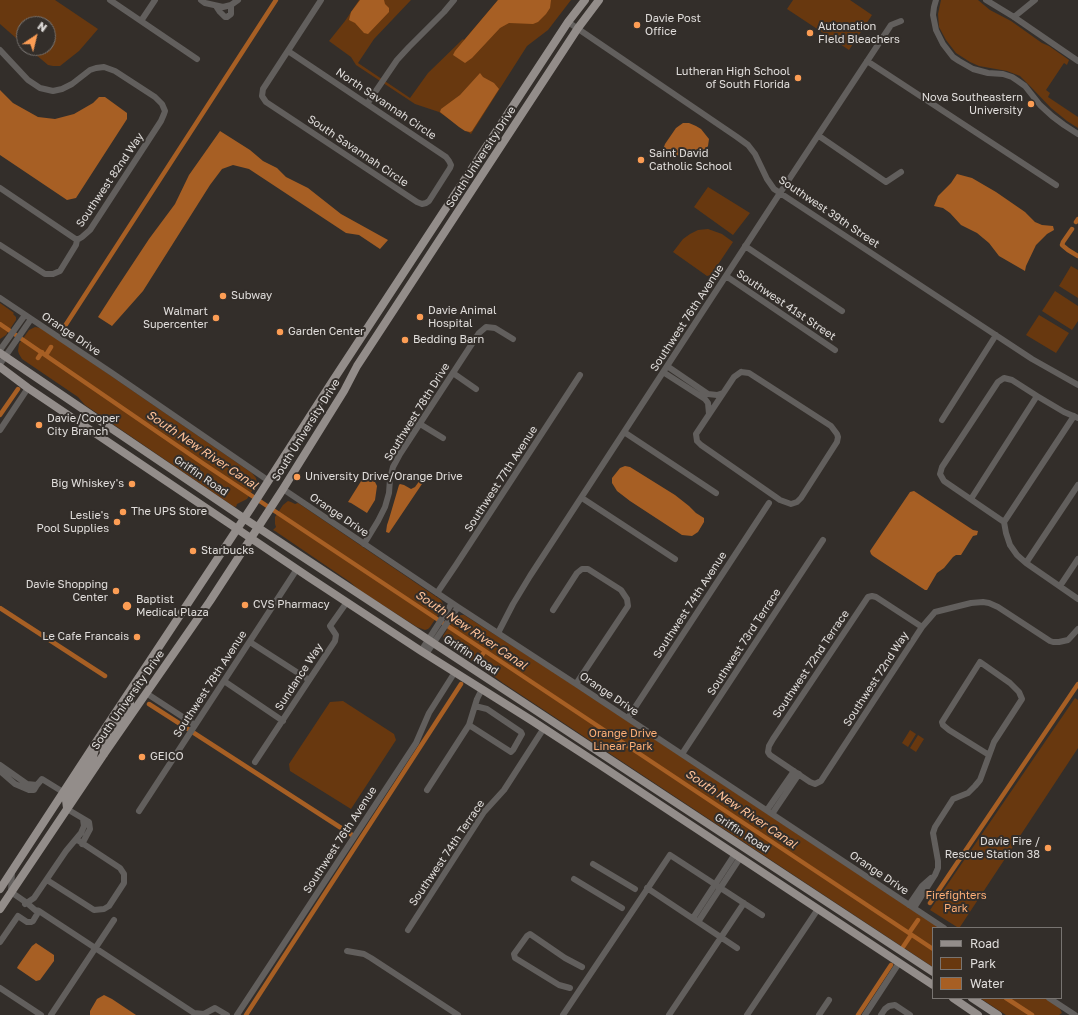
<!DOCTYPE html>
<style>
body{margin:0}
#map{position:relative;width:1078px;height:1015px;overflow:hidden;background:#332e2a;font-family:"Golos Text",sans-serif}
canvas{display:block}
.legend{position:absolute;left:932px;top:927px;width:130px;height:72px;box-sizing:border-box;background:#332e2a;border:1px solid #787471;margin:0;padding:5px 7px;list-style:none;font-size:12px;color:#e0dddb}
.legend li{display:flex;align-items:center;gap:8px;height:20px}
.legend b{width:20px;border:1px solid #787471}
.north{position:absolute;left:16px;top:16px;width:40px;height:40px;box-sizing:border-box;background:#332e2a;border:1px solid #787471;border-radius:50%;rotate:35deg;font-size:11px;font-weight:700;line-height:16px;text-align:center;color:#e0dddb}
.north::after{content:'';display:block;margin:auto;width:14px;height:18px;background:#fc9d54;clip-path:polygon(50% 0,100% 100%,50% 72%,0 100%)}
</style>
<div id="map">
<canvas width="1078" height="1015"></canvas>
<ul class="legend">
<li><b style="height:5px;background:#938d8a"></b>Road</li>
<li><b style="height:11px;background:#68380f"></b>Park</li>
<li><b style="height:11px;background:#a75f24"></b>Water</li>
</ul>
<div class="north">N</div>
</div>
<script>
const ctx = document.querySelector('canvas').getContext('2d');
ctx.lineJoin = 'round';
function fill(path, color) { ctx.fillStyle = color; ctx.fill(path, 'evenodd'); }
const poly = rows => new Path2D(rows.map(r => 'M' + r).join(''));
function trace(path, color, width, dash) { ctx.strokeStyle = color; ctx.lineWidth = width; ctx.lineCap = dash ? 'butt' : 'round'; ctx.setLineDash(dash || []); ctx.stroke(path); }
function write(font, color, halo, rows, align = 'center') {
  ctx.font = font + ' "Golos Text",sans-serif'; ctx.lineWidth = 4; ctx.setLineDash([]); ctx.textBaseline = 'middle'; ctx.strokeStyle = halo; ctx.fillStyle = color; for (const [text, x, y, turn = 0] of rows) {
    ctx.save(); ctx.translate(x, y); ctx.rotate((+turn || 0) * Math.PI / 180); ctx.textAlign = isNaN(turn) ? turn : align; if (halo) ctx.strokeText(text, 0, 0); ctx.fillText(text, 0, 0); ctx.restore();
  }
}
fill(poly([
 [0,0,55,0,98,29,79,51,60,66,53,66,48,65,28,48,48,48,48,24,24,24,24,45,0,24],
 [359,0,411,0,374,39,358,63,410,98,428,73,463,39,464,40,498,0,571,0,548,30,527,46,471,134,439,112,415,104,356,65,351,57,329,41,345,21],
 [793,0,850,0,872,15,849,50,787,9],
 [941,0,978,0,990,10,1011,21,1042,43,1049,46,1069,60,1067,65,1064,63,1046,90,1050,93,1048,97,1078,117,1078,128,1067,121,1051,108,1030,86,1020,76,1007,71,979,66,970,62,956,53,946,40,939,27,938,14],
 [708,187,750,213,733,235,694,207],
 [708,229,722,234,733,242,711,275,707,276,673,252,683,239,690,234,698,230],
 [1071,266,1078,270,1078,298,1059,286],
 [1055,291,1078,306,1078,321,1072,330,1042,311],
 [0,303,14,313,13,314,16,317,16,320,6,335,0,339],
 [1039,315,1069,333,1056,353,1026,335],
 [35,327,41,328,59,340,252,473,256,478,257,483,247,499,237,504,236,507,233,506,85,405,78,397,22,359,19,354,18,351,19,344,29,330],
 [288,501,291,502,295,504,298,503,441,600,444,606,430,627,428,629,425,630,417,627,358,589,350,582,275,531,273,530,276,527,275,524,275,517,283,505],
 [460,615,464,615,555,673,940,928,933,928,933,967,503,683,477,664,448,645,444,642,443,636,456,616],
 [1075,698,1078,700,1078,748,960,927,957,927,930,910],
 [343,701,394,734,396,740,351,809,290,771,289,764,330,702],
 [910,730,916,734,908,747,902,743],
 [918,735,924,739,916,752,910,748],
 [980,998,1045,998,1058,1006,1060,1009,1062,1013,1059,1015,1006,1015]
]), '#68380f');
fill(poly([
 [360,0,384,0,385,4,389,8,389,12,368,34,364,33,355,23,349,20,351,12],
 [498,0,551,0,550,8,546,14,538,22,533,24,509,23,500,28,472,58,465,63,453,55,455,51],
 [480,73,483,77,494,83,499,89,472,131,470,132,465,131,459,127,440,112,441,109,460,95],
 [0,90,13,103,38,117,55,119,74,114,93,103,99,97,105,97,127,113,127,119,76,198,67,200,0,155],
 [683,123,689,123,696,126,701,129,709,139,708,146,703,152,697,154,692,154,689,151,685,154,675,156,669,153,666,150,664,147,665,144,676,128],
 [220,131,250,150,263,161,277,168,286,177,308,188,341,214,388,240,380,249,359,235,346,233,249,169,233,165,222,169,210,185,143,291,112,326,98,317,116,289,149,239,175,204,189,175],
 [957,174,972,178,996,192,1025,212,1035,222,1042,225,1053,226,1054,230,1047,234,1036,245,1026,266,1025,271,999,256,989,243,977,233,961,225,950,213,943,208,934,206,938,196,951,183],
 [625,466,630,467,675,495,689,506,696,513,704,518,704,522,698,532,692,536,682,535,630,501,617,491,612,483,612,478,620,468],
 [423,476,426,478,389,533,386,532,387,525,389,519,399,485,400,484,404,485,411,489,415,487],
 [363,478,371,480,375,482,377,486,375,500,367,513,351,503,348,502],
 [914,491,973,530,978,531,977,535,973,536,961,555,956,555,953,557,944,568,937,573,927,590,925,590,873,556,871,554,870,551,910,492],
 [36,943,54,955,54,961,40,980,36,981,17,968,18,966,32,946],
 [104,995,112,999,136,1015,90,1015,90,1011,97,999]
]), '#a75f24');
trace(poly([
 [1076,222,1078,219],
 [1072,229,1063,242,1062,245,1068,250,1078,256],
 [0,324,204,464,933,949],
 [63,329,276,0],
 [46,355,51,347],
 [38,358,42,352],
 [0,415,18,389],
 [0,608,105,676],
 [480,658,485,651],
 [149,704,188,729],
 [194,733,352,835],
 [930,903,1078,684],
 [909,933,918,920],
 [903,947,911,935],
 [1006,998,1032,1015],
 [246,1015,461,684],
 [858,1015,891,965]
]), '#a75f24', 4.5);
trace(poly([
 [110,0,197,59],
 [201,0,205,3,223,7,231,5,238,0],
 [936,0,934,7,933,15,936,30,943,44,953,57,959,61,973,69,988,73,1003,74,1012,77,1018,81,1025,86,1040,105,1052,116,1064,125,1078,134],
 [986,0,1014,17,1078,61],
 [216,6,220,12,225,17,227,17,231,14,231,5],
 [1014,17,1035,0],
 [141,21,155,0],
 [568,22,737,137,748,145,755,154,767,179,774,189,1032,359,1078,385],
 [0,50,28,80,40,88,53,91,62,89,72,84,90,70,96,68,104,67,115,71,155,97,162,104,165,111,164,114,161,121,90,230,82,237,77,240,76,245,60,271,53,274,45,274,0,245],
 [288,51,446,157,449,161,451,165,450,168,429,201,426,203,422,204,417,202,266,102,262,96,263,89,321,0],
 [867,61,1056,185],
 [367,104,397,60,409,47,444,12,454,0],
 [819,136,886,182,901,172],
 [0,188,77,240],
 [745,246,842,311],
 [726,276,835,350],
 [0,298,112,373,269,481],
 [0,350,25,315],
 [0,364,31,319],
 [667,366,708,394,717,395,723,393],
 [663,372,705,399,708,403,709,414],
 [741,372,749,373,831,426,837,434,838,437,837,442,801,498,797,502,791,504,780,500,701,445,697,441,696,434,734,377,741,372],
 [453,373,476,389],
 [1078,418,1064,412,1037,396,1012,380,1004,378,998,382,942,467,940,474,944,481,1004,522,1006,533,1010,545,1017,555,1026,563,1078,599],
 [942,420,996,335],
 [420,424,443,438],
 [0,430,28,388],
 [624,432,716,493],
 [283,489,458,607,576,684,944,928],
 [582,498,675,559],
 [971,499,1037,396],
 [1004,522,1074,416],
 [364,544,378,521,385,507,389,493,390,479,393,467,400,454,479,333,486,327,495,328,513,339],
 [1026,563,1078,485],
 [1060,586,1078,559],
 [437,593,456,565,580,375],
 [553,610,577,573,582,569,588,569,621,590,627,599,628,606,576,684],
 [922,627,876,597,872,596,868,597,773,739,769,746,768,752,770,755,810,782,815,784,821,781,922,627,935,612,971,603,983,602,989,603,998,607,1050,641,1053,642,1059,642,1068,640,1078,629],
 [498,633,513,604,530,576,780,193,891,25,901,21],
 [250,642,309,680],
 [421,651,452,603],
 [426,654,458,607],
 [224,681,283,721],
 [146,693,195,725],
 [628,718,769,503],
 [469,725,511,752,513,750,522,734,521,732,487,709,475,706],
 [682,754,823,540],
 [255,762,335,641,336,635,330,626,347,602],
 [0,765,27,784,37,785],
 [0,771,15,784,29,790,34,790,37,785,42,779,63,792],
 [427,790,469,725,477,699,482,689],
 [67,809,89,822,90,829,82,844],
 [767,810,794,771],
 [139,811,297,569],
 [772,814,799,774],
 [593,864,635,889],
 [574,879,622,908],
 [47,880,94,910,104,909,109,906,124,883,124,874,120,868,76,839],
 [647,888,737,948],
 [11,891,12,871],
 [11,892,27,903,35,910,39,911,194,1013,204,1014,215,1008,227,1015],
 [25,904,34,898,66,851,81,833,84,826,83,819],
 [909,905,922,886,931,878],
 [914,908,935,875,938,868,938,861,933,833,935,827,953,799,968,793,975,786,980,780,994,742,1022,699,1019,692,1010,683,980,662,942,722,943,725,949,730,989,755],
 [693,918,735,854],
 [698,922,740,858],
 [408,930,484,812,504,790,544,728],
 [0,942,18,916,27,922,31,922,33,921,39,911],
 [347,951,364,954,371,958,458,1015],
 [0,988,41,1015],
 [570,988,559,985,515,958,514,954,527,936,530,934,565,958,582,967],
 [1049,998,1075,1015],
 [51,1015,114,920],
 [237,1015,416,743,429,713,455,672],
 [563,1015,670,855,762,915],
 [669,1015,744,903],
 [747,1015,818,909],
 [819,1015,829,1000],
 [865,1015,899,963],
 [881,1015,885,1009,889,1006,895,1005,910,1015]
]), '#625f5d', 6);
trace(poly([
 [0,353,245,519,933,972],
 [0,367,28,388,310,578,421,651,531,720,600,765,933,985],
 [104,754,103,745,130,704,130,692],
 [67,808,66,800,92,760,96,746],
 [0,889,102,733,251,508,332,382,568,22,585,0],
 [0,909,104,754,210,601,283,489,344,391,357,366,578,28,599,0],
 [953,998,978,1015],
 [972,998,998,1015]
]), '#938d8a', 8);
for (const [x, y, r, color] of [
 [637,25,4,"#fc9d54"],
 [810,33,4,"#fc9d54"],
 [798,78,4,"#fc9d54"],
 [1031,104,4,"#fc9d54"],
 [641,160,4,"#fc9d54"],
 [223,296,4,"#fc9d54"],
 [420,317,4,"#fc9d54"],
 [216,318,4,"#fc9d54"],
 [280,332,4,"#fc9d54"],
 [405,340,4,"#fc9d54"],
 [39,425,4,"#fc9d54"],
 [297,477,4,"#fc9d54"],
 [132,484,4,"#fc9d54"],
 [123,512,4,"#fc9d54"],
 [117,522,4,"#fc9d54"],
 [193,551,4,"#fc9d54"],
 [116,591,4,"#fc9d54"],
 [245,605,4,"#fc9d54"],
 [127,606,5,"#fc9d54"],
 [137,637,4,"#fc9d54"],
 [142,757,4,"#fc9d54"],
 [1048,848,4,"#fc9d54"]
]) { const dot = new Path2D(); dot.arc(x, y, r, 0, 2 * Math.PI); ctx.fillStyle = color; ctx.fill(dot); trace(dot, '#332e2a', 1.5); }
write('11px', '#e0dddb', '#332e2a', [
 ["Davie Post",645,19],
 ["Office",645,32],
 ["Autonation",818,27],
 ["FIeld Bleachers",818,40],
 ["Lutheran High School",790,72,"right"],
 ["of South Florida",790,85,"right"],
 ["Nova Southeastern",1023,98,"right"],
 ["University",1023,111,"right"],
 ["Saint David",649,154],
 ["Catholic School",649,167],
 ["Subway",231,296],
 ["Davie Animal",428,311],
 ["Hospital",428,324],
 ["Walmart",208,312,"right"],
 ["Supercenter",208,325,"right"],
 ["Garden Center",288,332],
 ["Bedding Barn",413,340],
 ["Davie/Cooper",47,419],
 ["City Branch",47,432],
 ["University Drive/Orange Drive",305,477],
 ["Big Whiskey's",124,484,"right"],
 ["The UPS Store",131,512],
 ["Leslie's",109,516,"right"],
 ["Pool Supplies",109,529,"right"],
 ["Starbucks",201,551],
 ["Davie Shopping",108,585,"right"],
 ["Center",108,598,"right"],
 ["Baptist",136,600],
 ["Medical Plaza",136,613],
 ["CVS Pharmacy",253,605],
 ["Le Cafe Francais",129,637,"right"],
 ["GEICO",150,757],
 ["Davie Fire /",1040,842,"right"],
 ["Rescue Station 38",1040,855,"right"]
], 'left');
write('11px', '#e0dddb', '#332e2a', [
 ["North Savannah Circle",386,104,34],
 ["South Savannah Circle",358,151,34],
 ["South University Drive",481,157,-57],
 ["Southwest 82nd Way",110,180,-56],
 ["Southwest 39th Street",829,212,34],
 ["Southwest 41st Street",786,305,34],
 ["Southwest 76th Avenue",687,318,-57],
 ["Orange Drive",71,334,34],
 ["Southwest 78th Drive",417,412,-58],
 ["South University Drive",306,430,-58],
 ["Griffin Road",201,476,34],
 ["Southwest 77th Avenue",501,479,-57],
 ["Orange Drive",339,515,34],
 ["Southwest 74th Avenue",690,605,-57],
 ["Southwest 73rd Terrace",744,642,-57],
 ["Griffin Road",471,655,33],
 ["Southwest 72nd Terrace",811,664,-56],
 ["Sundance Way",299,677,-57],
 ["Southwest 72nd Way",876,679,-57],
 ["Southwest 78th Avenue",210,684,-57],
 ["Orange Drive",609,694,34],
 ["South University Drive",128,700,-55],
 ["Griffin Road",742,833,33],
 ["Southwest 76th Avenue",340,840,-57],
 ["Southwest 74th Terrace",447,853,-56],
 ["Orange Drive",879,873,34]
]);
write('11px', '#feaf77', '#332e2a', [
 ["Orange Drive",623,734],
 ["Linear Park",623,747],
 ["Firefighters",956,896],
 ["Park",956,909]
]);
write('italic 12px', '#fdc198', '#332e2a', [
 ["South New River Canal",202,450,34],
 ["South New River Canal",471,630,34],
 ["South New River Canal",741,809,34]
]);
</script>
